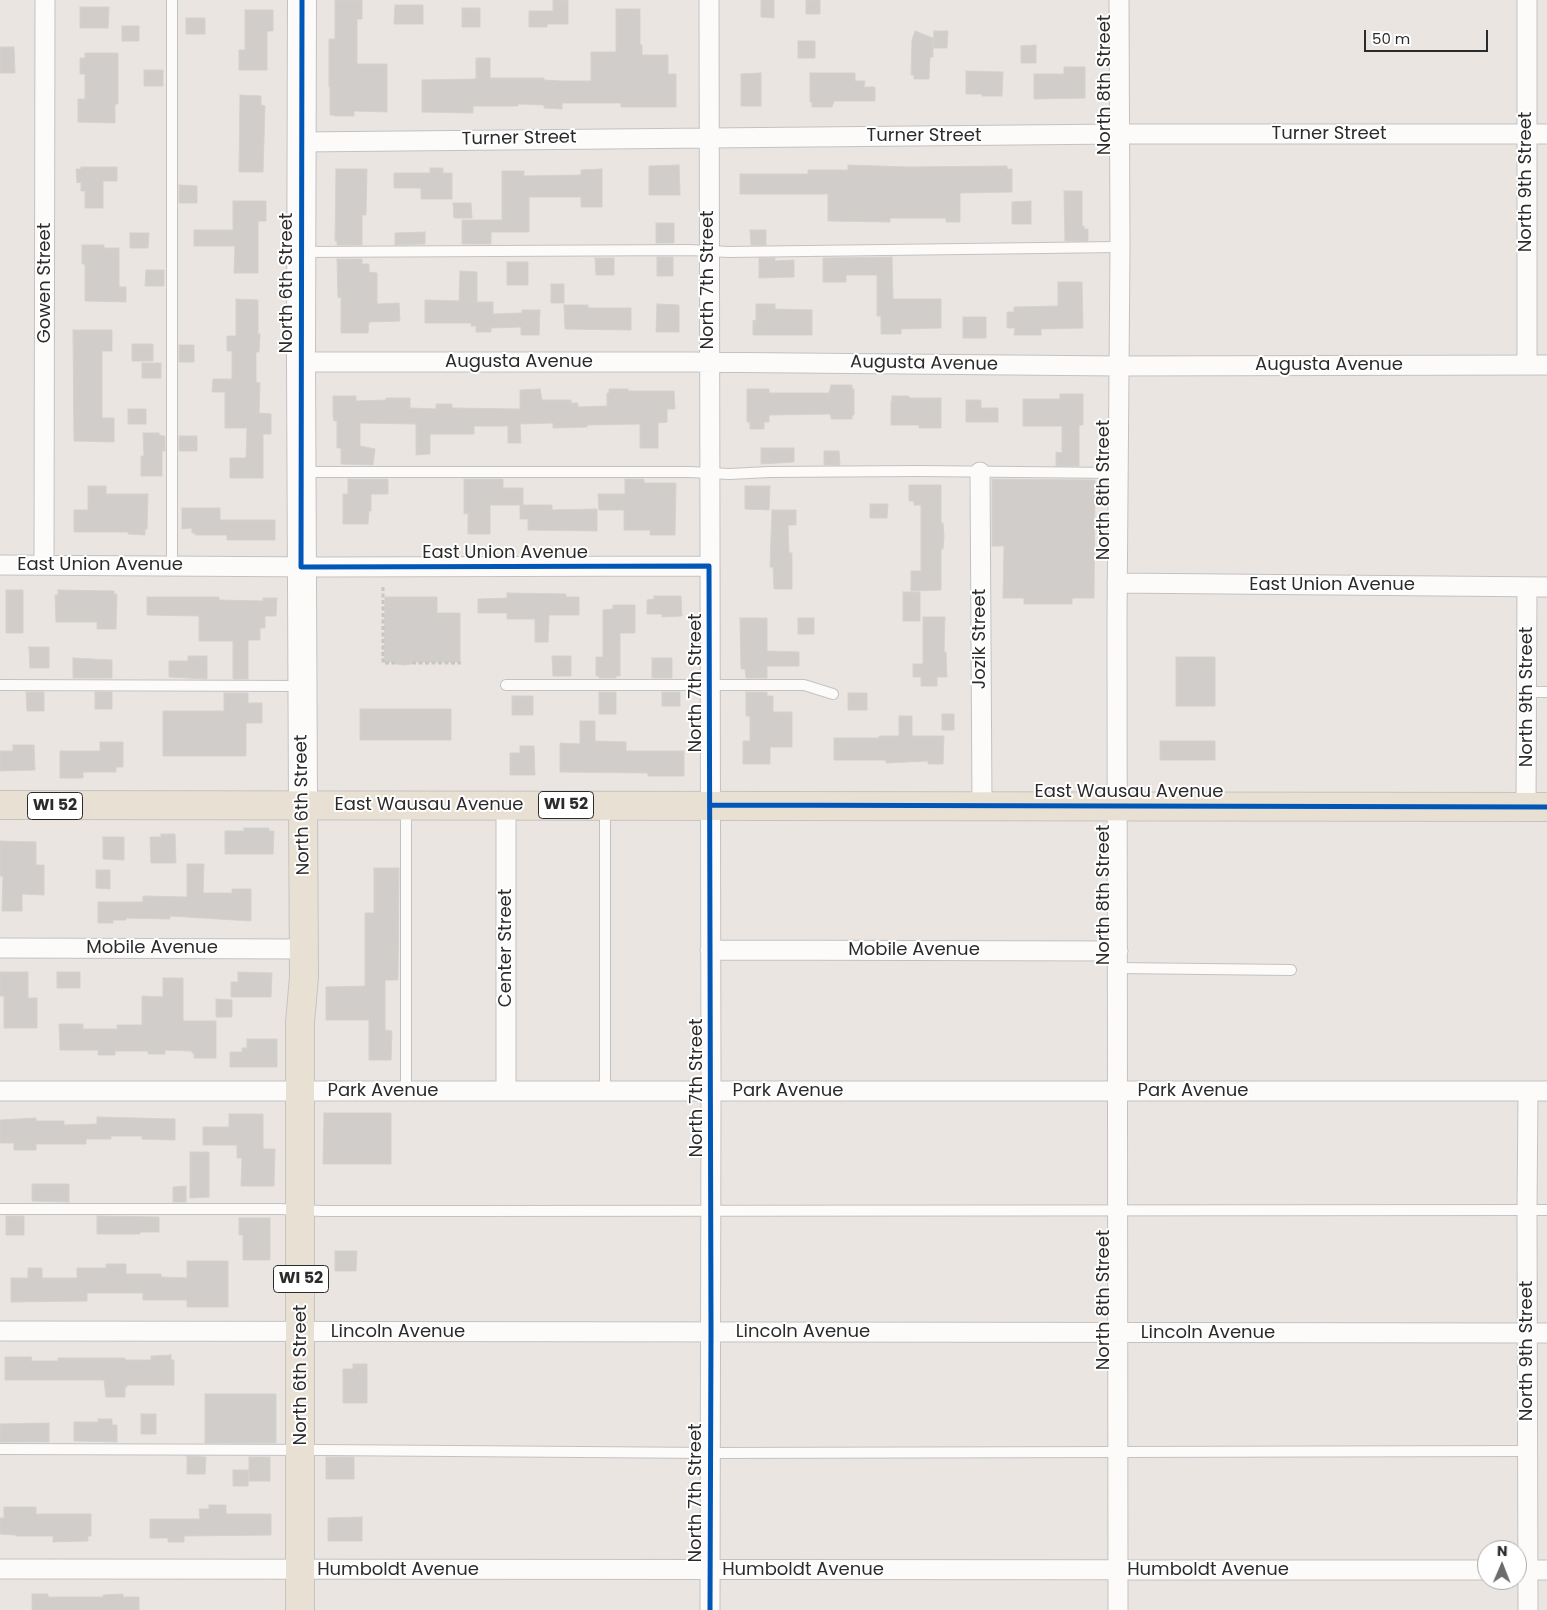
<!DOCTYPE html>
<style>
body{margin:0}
#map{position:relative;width:1547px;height:1610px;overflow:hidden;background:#eae5e1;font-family:Poppins,sans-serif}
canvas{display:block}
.north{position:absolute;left:1477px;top:1540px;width:50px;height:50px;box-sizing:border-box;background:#fff;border:1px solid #aaa;border-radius:50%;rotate:1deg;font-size:14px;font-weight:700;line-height:20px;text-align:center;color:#2b2b2b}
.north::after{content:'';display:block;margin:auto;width:18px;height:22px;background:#6e6c6b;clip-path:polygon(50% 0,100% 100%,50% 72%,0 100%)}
.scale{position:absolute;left:1364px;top:30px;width:124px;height:22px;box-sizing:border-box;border:2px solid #2b2b2b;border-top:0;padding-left:6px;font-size:15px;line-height:18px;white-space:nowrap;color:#2b2b2b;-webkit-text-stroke:4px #fff;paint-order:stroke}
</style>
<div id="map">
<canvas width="1547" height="1610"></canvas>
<div class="north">N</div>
<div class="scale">50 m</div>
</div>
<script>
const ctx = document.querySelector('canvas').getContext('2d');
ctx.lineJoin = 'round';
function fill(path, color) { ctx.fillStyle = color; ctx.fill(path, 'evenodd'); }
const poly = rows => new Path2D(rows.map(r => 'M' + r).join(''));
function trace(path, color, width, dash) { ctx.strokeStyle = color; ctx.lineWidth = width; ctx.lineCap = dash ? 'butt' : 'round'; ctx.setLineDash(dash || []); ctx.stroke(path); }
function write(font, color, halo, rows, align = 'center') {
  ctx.font = font + ' Poppins,sans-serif'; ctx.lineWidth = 4; ctx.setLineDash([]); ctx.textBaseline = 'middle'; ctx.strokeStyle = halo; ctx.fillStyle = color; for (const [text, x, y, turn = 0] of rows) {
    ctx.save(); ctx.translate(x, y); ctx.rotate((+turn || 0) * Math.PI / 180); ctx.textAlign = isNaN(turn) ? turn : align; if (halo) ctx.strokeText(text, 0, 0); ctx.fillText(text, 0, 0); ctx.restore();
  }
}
const building = poly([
 [335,0,362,0,362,19,357,19,357,64,387,64,387,112,354,111,354,116,334,116,334,115,330,115,330,87,329,87,329,39,335,39,335,0],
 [553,0,568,0,568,24,547,24,547,27,529,27,529,11,553,11,553,0],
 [761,0,774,0,774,18,761,17,761,0],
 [806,0,820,0,820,14,806,14,806,0],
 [395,5,423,5,423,24,394,24,395,5],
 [80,7,109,7,108,28,80,28,80,7],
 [462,8,480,8,480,27,462,27,462,8],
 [616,9,640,9,640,45,642,45,642,55,668,55,668,74,676,74,676,107,621,107,621,103,562,103,562,109,544,108,544,105,518,104,518,106,473,106,473,113,422,112,422,80,476,79,476,58,490,58,490,78,544,78,544,80,562,81,591,81,591,52,616,52,616,9],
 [245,10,273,10,273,31,267,31,267,70,239,70,239,50,245,50,245,10],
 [186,18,205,18,205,34,186,34,186,18],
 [122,26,139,26,139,41,122,41,122,26],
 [915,31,933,38,933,57,930,57,929,79,914,79,914,75,911,75,912,40,915,31],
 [934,31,948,31,947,48,933,48,934,31],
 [798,41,815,41,815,58,798,58,798,41],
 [1036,45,1036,63,1021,63,1021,46,1036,45],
 [0,47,14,47,15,73,0,73,0,47],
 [85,53,118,53,118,104,115,104,115,123,78,122,78,99,85,99,85,74,80,74,80,58,85,58,85,53],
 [1064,67,1085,67,1085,98,1034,99,1034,74,1064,74,1064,67],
 [144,70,163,70,163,86,144,86,144,70],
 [966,71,1003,72,1002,96,982,96,982,94,966,94,966,71],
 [761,73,761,106,741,106,741,74,761,73],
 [810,73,855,73,855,81,865,81,864,87,875,87,875,101,834,101,832,107,812,107,812,102,810,102,810,73],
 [240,95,261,96,261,105,265,106,263,172,239,172,240,95],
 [679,165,680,195,649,195,649,166,679,165],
 [848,165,908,167,1007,166,1007,169,1012,169,1012,192,960,193,960,222,946,222,946,218,890,218,890,222,828,221,828,194,740,194,740,174,808,174,808,170,848,170,848,165],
 [81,167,117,167,117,181,103,181,103,208,85,208,85,191,81,191,81,182,77,183,76,169,81,169,81,167],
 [430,168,443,168,443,173,452,173,452,199,421,199,421,188,394,188,394,173,430,173,430,168],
 [336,169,367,169,366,215,362,215,362,245,337,245,337,241,335,241,336,169],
 [602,169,602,207,581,207,581,197,529,197,529,232,491,232,491,244,462,244,462,220,502,220,502,171,524,171,524,176,581,175,581,170,602,169],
 [179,185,197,186,197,203,179,203,179,185],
 [1064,191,1082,191,1082,226,1084,226,1084,229,1088,229,1088,241,1065,241,1064,191],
 [233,201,266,201,266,221,258,221,258,273,234,273,235,246,194,246,194,230,233,230,233,201],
 [1031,201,1031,224,1012,224,1012,202,1031,201],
 [453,203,471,203,472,218,454,218,453,203],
 [656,223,674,223,674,243,656,243,656,223],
 [750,230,766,230,766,245,751,245,750,230],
 [425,232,425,244,395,245,395,233,425,232],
 [130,233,149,233,148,248,130,248,130,233],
 [82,245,104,245,104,248,119,248,119,287,126,287,126,302,85,301,85,264,82,264,82,245],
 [657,257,673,257,673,276,657,276,657,257],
 [892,257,893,299,941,299,941,328,901,329,901,334,881,334,881,316,877,316,877,275,846,275,846,282,823,282,823,258,892,257],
 [595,258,614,258,614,275,596,275,595,258],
 [759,258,775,258,775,261,794,260,794,277,759,278,759,258],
 [337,259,362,259,362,264,369,264,369,272,377,273,377,304,399,303,400,321,369,322,368,333,341,333,341,297,338,298,337,259],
 [507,262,528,262,528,285,507,285,507,262],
 [146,270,164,270,164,286,145,286,146,270],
 [460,271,477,272,477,302,493,302,493,314,522,313,522,310,540,310,539,335,521,335,521,327,491,328,491,332,476,332,476,326,471,326,471,323,425,323,425,300,459,301,460,271],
 [1058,282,1082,282,1083,328,1041,329,1041,335,1014,335,1015,328,1007,328,1007,312,1014,312,1014,307,1058,306,1058,282],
 [551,284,564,284,564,303,551,303,551,284],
 [236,299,258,300,258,334,260,334,259,352,256,352,256,382,260,383,259,413,271,414,271,434,263,434,263,478,230,478,230,458,246,458,247,428,225,428,225,392,212,392,213,379,232,379,232,351,227,351,227,336,236,336,236,299],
 [657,304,679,305,679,332,656,332,657,304],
 [756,304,775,304,775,309,812,310,812,335,753,335,753,320,756,321,756,304],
 [564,305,588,305,588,308,631,308,631,330,565,329,564,305],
 [963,317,986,317,986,338,963,338,963,317],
 [73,330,112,330,112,351,102,351,102,418,114,418,114,442,74,441,73,330],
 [132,344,153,344,153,361,132,361,132,344],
 [179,345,194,345,194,362,179,362,179,345],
 [142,363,161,363,161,378,142,378,142,363],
 [831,385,852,385,852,389,854,389,854,415,852,415,852,419,831,419,831,415,829,414,769,415,769,422,764,422,764,429,750,429,750,422,747,422,747,389,769,389,769,393,829,393,831,385],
 [540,389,542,400,571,400,571,403,578,403,578,407,607,406,607,393,609,393,609,389,628,389,628,391,674,391,675,409,667,409,667,422,658,423,658,448,640,448,640,424,587,425,587,427,553,428,553,423,520,424,521,443,508,443,508,426,474,426,474,434,430,434,430,454,416,455,416,424,360,423,360,446,375,449,373,465,341,464,341,448,337,448,337,421,334,421,333,416,333,396,356,396,356,401,386,400,386,398,410,398,410,408,436,409,436,404,452,404,452,408,520,409,520,390,540,389],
 [1060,394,1083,394,1083,425,1079,425,1079,466,1056,466,1056,452,1062,453,1062,426,1023,426,1023,399,1060,399,1060,394],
 [892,396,909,396,909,398,941,398,941,428,919,428,919,425,891,425,891,401,892,401,892,396],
 [966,400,981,400,981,408,998,408,998,422,966,422,966,400],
 [128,409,146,409,146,424,128,424,128,409],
 [143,433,159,433,159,435,165,436,165,451,162,451,162,476,141,476,141,456,144,456,143,433],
 [179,436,197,436,197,451,179,451,179,436],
 [761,448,794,448,794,462,761,464,761,448],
 [824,451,839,451,840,465,824,465,824,451],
 [348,479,388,479,388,494,371,494,371,511,369,511,368,524,343,524,343,494,348,494,348,479],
 [464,479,503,479,503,488,523,488,523,505,552,505,552,510,597,509,597,531,528,530,528,519,520,519,520,505,490,505,490,534,468,534,468,513,464,514,464,479],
 [625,479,644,479,644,483,676,483,675,535,650,535,650,530,624,530,624,510,599,510,598,494,625,494,625,479],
 [992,479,1095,480,1094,598,1072,598,1072,604,1024,604,1024,598,1003,598,1004,546,992,546,992,479],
 [909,485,941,485,941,523,943,523,944,537,943,549,941,549,941,590,911,591,911,571,921,571,921,505,914,505,914,501,909,501,909,485],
 [88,486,106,486,106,494,148,494,147,529,145,529,145,535,128,534,128,532,74,532,74,510,88,510,88,486],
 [745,486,770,486,769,510,745,509,745,486],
 [870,504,888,504,887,518,870,518,870,504],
 [182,508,220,508,220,520,275,520,275,540,227,540,227,535,195,535,195,533,192,533,192,528,182,529,182,508],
 [772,510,796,510,796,525,788,525,789,553,792,553,792,589,774,589,773,567,770,567,772,510],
 [6,590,23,590,23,633,6,633,6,590],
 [58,590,114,591,114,594,117,594,116,629,97,629,97,622,56,622,55,595,58,595,58,590],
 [903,592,920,592,920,621,903,621,903,592],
 [507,593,566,594,566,597,579,597,579,615,549,615,548,642,535,642,535,619,507,619,507,613,478,613,478,599,507,598,507,593],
 [654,596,681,596,682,616,662,617,662,614,647,614,647,600,654,599,654,596],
 [147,597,219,597,219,600,263,601,263,598,277,598,276,616,265,616,265,628,260,628,260,640,248,640,248,679,233,679,233,641,199,641,199,616,147,615,147,597],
 [385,597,437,597,437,613,460,613,460,662,412,662,411,664,404,665,396,664,396,662,384,662,385,597],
 [613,605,635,605,635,633,620,633,620,676,616,676,616,678,599,678,599,676,596,676,596,657,603,657,603,610,613,609,613,605],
 [923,617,945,617,944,652,946,652,947,677,937,677,937,686,921,686,921,677,913,677,913,664,923,664,923,617],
 [740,618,767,618,767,651,799,652,799,666,767,666,767,678,746,678,745,669,741,669,740,618],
 [798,618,814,618,814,634,798,634,798,618],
 [29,647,49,647,49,668,30,668,29,647],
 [188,656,207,656,207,679,169,677,169,661,188,661,188,656],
 [552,656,571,656,571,676,553,676,552,656],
 [1176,657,1215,657,1215,706,1176,706,1176,657],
 [73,658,112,660,112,678,73,678,73,658],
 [652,658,672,658,672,678,652,678,652,658],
 [26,692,44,692,44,711,27,711,26,692],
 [95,692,112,692,112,709,95,709,95,692],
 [599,692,616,692,616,714,599,714,599,692],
 [662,692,680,692,680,706,662,706,662,692],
 [746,692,767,692,767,696,773,696,773,712,792,712,792,747,770,747,770,764,743,764,743,741,750,741,750,716,746,716,746,692],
 [224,693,248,693,248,703,262,703,262,723,246,723,246,756,163,756,163,711,224,711,224,693],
 [848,693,867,693,867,710,848,710,848,693],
 [512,696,533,696,533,715,512,715,512,696],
 [360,709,451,709,451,740,360,740,360,709],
 [942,714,954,714,954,730,942,730,942,714],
 [899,716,912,716,912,736,944,736,943,764,928,764,928,761,886,763,886,760,834,760,834,738,879,738,879,736,899,736,899,716],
 [580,721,595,721,595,741,626,742,626,751,684,751,684,776,648,776,648,773,560,772,560,743,580,744,580,721],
 [1160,741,1215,741,1215,760,1160,760,1160,741],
 [100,742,123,742,123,767,116,767,116,772,83,772,83,778,60,778,60,751,100,751,100,742],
 [13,745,34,745,35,770,0,771,0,751,13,751,13,745],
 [520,746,534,746,535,775,510,775,510,753,520,753,520,746],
 [244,828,269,828,269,831,274,831,273,854,225,854,225,831,244,831,244,828],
 [161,834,175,834,176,863,151,863,150,837,161,837,161,834],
 [103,837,124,837,124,860,103,859,103,837],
 [0,841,36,842,36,865,44,865,44,895,22,894,22,911,2,911,3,876,0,876,0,841],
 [187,864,204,864,203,893,232,893,232,889,251,889,251,921,170,916,170,919,126,918,126,920,113,920,113,923,98,923,98,902,143,902,143,896,187,897,187,864],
 [374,868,399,868,398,980,385,980,385,1030,392,1031,391,1060,369,1060,369,1020,326,1020,326,987,365,986,365,913,374,913,374,868],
 [96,870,110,870,110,889,96,888,96,870],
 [0,972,28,972,28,998,37,998,37,1028,4,1028,4,996,0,996,0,972],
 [57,972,80,972,80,988,57,988,57,972],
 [238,972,272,973,271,997,231,997,231,982,238,982,238,972],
 [163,978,183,978,183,1021,216,1021,216,1058,194,1058,194,1053,192,1053,192,1051,165,1050,165,1054,148,1054,148,1051,115,1051,115,1055,98,1055,98,1050,60,1050,59,1024,83,1024,83,1029,117,1029,117,1025,142,1025,142,996,163,997,163,978],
 [216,999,232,1000,232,1017,216,1017,216,999],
 [247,1039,277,1039,277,1067,230,1067,230,1052,242,1052,242,1048,247,1048,247,1039],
 [324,1113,391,1113,391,1164,323,1164,324,1113],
 [229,1114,263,1114,263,1149,275,1149,274,1186,241,1186,242,1158,237,1158,237,1145,203,1145,203,1127,229,1127,229,1114],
 [97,1117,175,1119,175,1140,142,1139,142,1136,111,1136,111,1139,86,1139,86,1144,36,1144,36,1150,14,1150,14,1143,0,1143,0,1120,36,1118,36,1121,64,1121,64,1125,97,1124,97,1117],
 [190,1152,209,1152,209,1197,190,1198,190,1152],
 [32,1184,69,1184,69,1202,32,1201,32,1184],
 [186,1186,186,1202,173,1202,173,1187,186,1186],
 [6,1216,24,1216,24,1235,6,1235,6,1216],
 [97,1216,159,1217,159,1232,140,1232,140,1234,97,1234,97,1216],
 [239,1218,270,1218,270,1260,243,1260,243,1235,239,1235,239,1218],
 [335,1251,357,1251,356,1271,335,1271,335,1251],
 [187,1261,228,1261,228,1307,187,1307,187,1300,143,1300,143,1293,87,1293,87,1301,11,1302,11,1278,28,1278,28,1268,42,1268,42,1278,77,1278,77,1268,106,1268,106,1264,126,1264,126,1274,161,1274,161,1277,187,1278,187,1261],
 [171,1355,171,1360,174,1360,174,1385,127,1385,127,1387,125,1387,125,1397,106,1397,104,1380,5,1380,5,1357,32,1357,31,1361,58,1361,58,1358,125,1358,125,1360,151,1360,151,1356,171,1355],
 [353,1364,367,1364,367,1403,343,1403,343,1369,353,1369,353,1364],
 [205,1394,276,1394,276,1443,205,1443,205,1394],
 [141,1414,156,1414,156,1434,141,1434,141,1414],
 [98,1419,112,1419,112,1425,117,1425,117,1442,74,1441,74,1422,98,1422,98,1419],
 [49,1423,49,1442,0,1442,0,1424,49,1423],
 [187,1456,206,1457,205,1474,187,1474,187,1456],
 [249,1457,270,1457,270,1481,249,1481,249,1457],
 [326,1457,354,1457,354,1479,326,1479,326,1457],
 [233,1470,249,1470,248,1486,233,1486,233,1470],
 [209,1505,226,1505,226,1514,271,1514,271,1535,184,1536,184,1542,168,1542,168,1538,150,1538,150,1519,200,1519,199,1509,209,1509,209,1505],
 [4,1507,36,1507,36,1514,91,1514,91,1536,88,1536,88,1541,53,1542,53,1536,16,1536,16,1535,0,1534,0,1518,4,1518,4,1507],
 [362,1517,362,1541,328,1541,328,1518,362,1517],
 [32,1594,48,1594,48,1597,103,1597,103,1595,123,1594,123,1597,139,1597,139,1610,32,1610,32,1594]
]);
fill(building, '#d0cdca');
trace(building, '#d5d1cd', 1);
const lane = poly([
 [172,0,172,566],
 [302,252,689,250,729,252,1120,247],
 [301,472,689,472,730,474,769,472,918,471,1118,473],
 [0,685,301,686],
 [506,685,804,685,833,694],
 [1527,692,1547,692],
 [406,807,406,1091],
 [1117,968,1291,970],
 [605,1091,605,806],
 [0,1209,280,1209,322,1211,459,1211,1547,1210],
 [0,1449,322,1450,710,1453,1528,1451]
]);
const street = poly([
 [709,0,711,1091,710,1610],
 [301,142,1119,134,1547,134],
 [301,362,689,362,1119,366,1547,365],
 [1527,365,1527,0],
 [980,472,982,805],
 [0,565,321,567,709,566],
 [44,565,45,0],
 [1117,583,1547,587],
 [1526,807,1527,587],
 [0,948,304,949],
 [710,950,1118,951],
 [0,1091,1547,1091],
 [506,1091,506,805],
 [0,1331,1547,1333],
 [0,1569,1487,1570],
 [1517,1570,1547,1570],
 [1118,1610,1117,619,1120,247,1119,0],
 [1528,1610,1527,1210,1528,1092]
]);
const secondary = poly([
 [302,0,301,362,303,805]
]);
const primary = poly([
 [0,805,1547,807],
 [300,1610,300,1022,304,977,303,805]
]);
trace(lane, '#c3c2c3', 12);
trace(street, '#c3c2c3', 21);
trace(secondary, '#c3c2c3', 30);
trace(primary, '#c5c3c2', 30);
trace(poly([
 [383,587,383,663,396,663],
 [412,663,461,663]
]), '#c6c6c6', 3, [4, 2.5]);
trace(lane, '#fcfbfa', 10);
trace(street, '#fcfbfa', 19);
trace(secondary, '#fcfbfa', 28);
trace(primary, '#e8e1d3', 28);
trace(poly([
 [302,0,301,567,709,566,711,1332,710,1610],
 [710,805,1547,807]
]), '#0057b8', 5);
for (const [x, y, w] of [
 [566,805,55],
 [55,806,55],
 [301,1279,55]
]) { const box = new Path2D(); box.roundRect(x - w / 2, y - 13.5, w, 27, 4); ctx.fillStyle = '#fff'; ctx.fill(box); trace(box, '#2b2b2b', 1); }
write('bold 16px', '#2b2b2b', null, [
 ["WI 52",566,805],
 ["WI 52",55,806],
 ["WI 52",301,1279]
]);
write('18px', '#2b2b2b', '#fff', [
 ["North 8th Street",1105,85,-90],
 ["Turner Street",1329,134],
 ["Turner Street",924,136],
 ["Turner Street",519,139,-1],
 ["North 9th Street",1526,182,-90],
 ["North 7th Street",708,280,-90],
 ["Gowen Street",45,283,-90],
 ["North 6th Street",287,283,-90],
 ["Augusta Avenue",519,362],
 ["Augusta Avenue",924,364,1],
 ["Augusta Avenue",1329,365],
 ["North 8th Street",1104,490,-90],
 ["East Union Avenue",505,553],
 ["East Union Avenue",100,565],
 ["East Union Avenue",1332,585],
 ["Jozik Street",980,639,-90],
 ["North 7th Street",696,683,-90],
 ["North 9th Street",1527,697,-90],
 ["East Wausau Avenue",1129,792],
 ["North 6th Street",303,805,-91],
 ["East Wausau Avenue",429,805],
 ["North 8th Street",1104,895,-90],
 ["Mobile Avenue",152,948],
 ["Center Street",506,948,-90],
 ["Mobile Avenue",914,950],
 ["North 7th Street",697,1088,-90],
 ["Park Avenue",383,1091],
 ["Park Avenue",788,1091],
 ["Park Avenue",1193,1091],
 ["North 8th Street",1104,1300,-90],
 ["Lincoln Avenue",398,1332],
 ["Lincoln Avenue",803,1332],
 ["Lincoln Avenue",1208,1333],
 ["North 9th Street",1527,1351,-90],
 ["North 6th Street",301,1375,-90],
 ["North 7th Street",696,1493,-90],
 ["Humboldt Avenue",398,1570],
 ["Humboldt Avenue",803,1570],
 ["Humboldt Avenue",1208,1570]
]);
</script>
